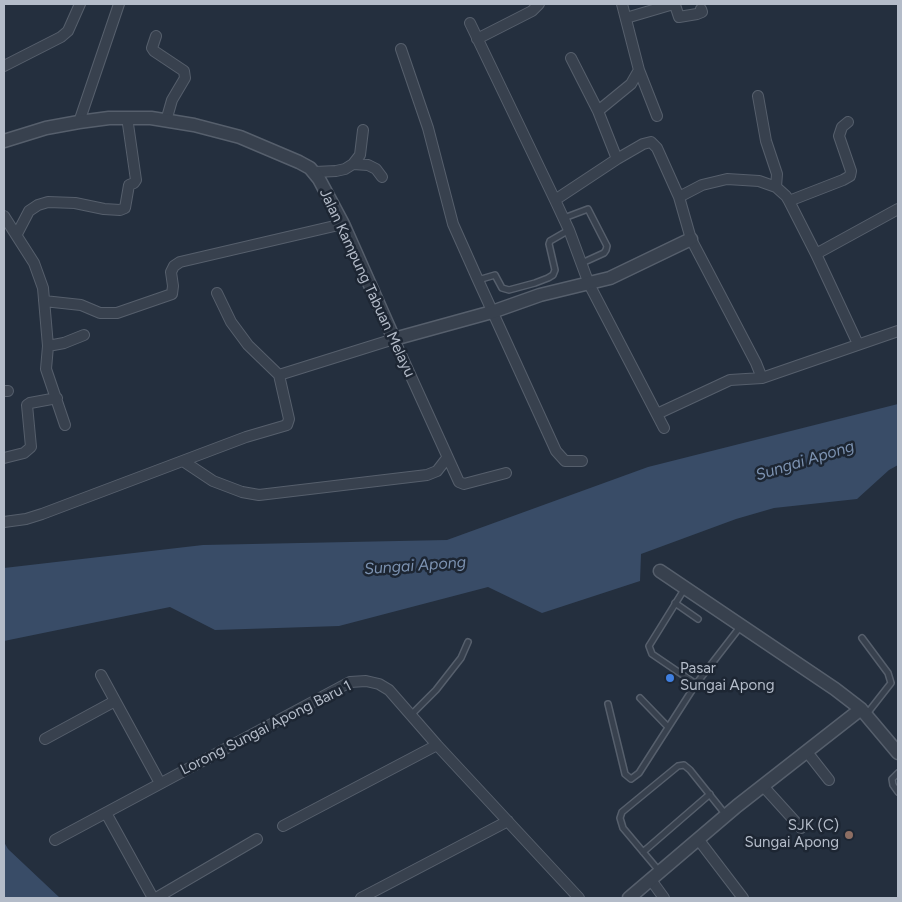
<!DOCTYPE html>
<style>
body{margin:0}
#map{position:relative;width:902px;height:902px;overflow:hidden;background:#242f3e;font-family:Figtree,sans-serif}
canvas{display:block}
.frame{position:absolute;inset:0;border:5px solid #b4bcc9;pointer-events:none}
</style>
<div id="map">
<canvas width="902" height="902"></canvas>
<div class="frame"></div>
</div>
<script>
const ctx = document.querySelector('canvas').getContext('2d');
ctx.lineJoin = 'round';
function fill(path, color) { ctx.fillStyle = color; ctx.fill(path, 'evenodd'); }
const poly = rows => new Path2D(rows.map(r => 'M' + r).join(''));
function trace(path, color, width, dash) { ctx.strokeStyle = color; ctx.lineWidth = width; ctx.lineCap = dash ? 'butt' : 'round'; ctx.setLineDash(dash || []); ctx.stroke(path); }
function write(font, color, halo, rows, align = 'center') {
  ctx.font = font + ' Figtree,sans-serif'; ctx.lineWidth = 5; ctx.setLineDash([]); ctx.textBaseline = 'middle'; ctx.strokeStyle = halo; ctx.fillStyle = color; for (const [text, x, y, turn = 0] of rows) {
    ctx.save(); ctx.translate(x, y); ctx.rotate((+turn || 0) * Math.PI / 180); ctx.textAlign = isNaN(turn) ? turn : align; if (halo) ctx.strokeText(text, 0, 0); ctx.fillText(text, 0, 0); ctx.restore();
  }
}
fill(poly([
 [898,404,898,465,889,470,857,499,774,508,736,519,641,554,640,581,542,613,488,587,339,626,215,630,170,607,4,641,4,568,203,545,447,540,648,467],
 [4,842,8,849,60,898,4,898]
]), '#394c67');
const service = poly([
 [564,218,588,209,607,246,606,250,604,253,582,263],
 [478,280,495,275,502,288,509,290,535,283,548,278,553,275,555,270,549,244,550,241,569,230],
 [685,588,649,646,652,654,696,684],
 [675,603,698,619],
 [862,638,888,673,891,683,866,715],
 [640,698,668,727],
 [608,704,625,774,631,779,639,773,696,684,740,627],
 [411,715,436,690,461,658,468,642],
 [898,773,892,779,893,785,898,792],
 [643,852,710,794],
 [660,872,623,828,620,818,622,812,678,766,684,765,690,770,726,815]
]);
const minor = poly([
 [622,4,639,70,657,116],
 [626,18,670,5,675,5,679,17,697,14,702,12,701,9],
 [470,23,555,200,569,230,589,284,664,428],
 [156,36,152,48,154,51,184,71,185,78,172,100,166,121],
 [477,39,532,11,539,4],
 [401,49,428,128,453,224,478,280,556,451,565,461,582,461],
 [571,58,598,111,617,159],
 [4,66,61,37,68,31,80,4],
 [758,96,766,141,777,174,776,187],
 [598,111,631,84,639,70],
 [79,122,119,4],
 [353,164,368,165,376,169,382,177],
 [315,172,336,171,345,169,353,164,360,155,363,130],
 [679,197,702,185,727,179,759,181,776,187,786,196,789,201,816,254,858,344],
 [555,200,617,159,643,144,651,142,657,148,679,197,691,239,756,363,762,378,730,380,657,414],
 [789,201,843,180,850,176,851,171,839,136,842,127,848,122],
 [4,216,34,263,43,288,48,346,46,369,65,425],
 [17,234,29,211,38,205,48,202,75,203,104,209,120,210,125,208,129,185,134,183,136,180,127,117],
 [816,254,898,209],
 [44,301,81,305,100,313,117,313,172,294,173,286,171,272,174,266,180,262,343,224],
 [48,346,64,343,84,335],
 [279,375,394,339,459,482,464,484,506,473],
 [762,378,898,331],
 [4,391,8,391],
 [4,458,24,453,31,447,27,405,30,403,57,398],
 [183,461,213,481,242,492,259,495,427,475,437,471,447,458],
 [4,522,26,519,42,514,246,437,287,425,289,419,279,375,248,345,231,322,217,293],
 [101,675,160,783],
 [45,739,115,701],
 [807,752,829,780],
 [763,786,801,828],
 [106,813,153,898],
 [283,826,437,745],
 [698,839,743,898],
 [55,840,350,682,366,681,379,684,389,690,437,745,579,898],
 [651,880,664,898],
 [156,898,257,839],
 [361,898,508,821]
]);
const tertiary = poly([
 [4,141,46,128,79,122,109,118,151,118,194,125,240,137,299,162,310,168,319,179,343,224,394,339,492,312,540,295,610,278,691,239],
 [660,571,835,689,861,709,898,753],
 [629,898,737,806,861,709]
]);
trace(service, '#565f6c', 8);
trace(minor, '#565f6c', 12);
trace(tertiary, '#565f6c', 15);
trace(service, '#38414e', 5);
trace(minor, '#38414e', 10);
trace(tertiary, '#38414e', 12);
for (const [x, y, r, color] of [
 [670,678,5,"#3f7fe0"],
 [849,835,5,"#8d6e63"]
]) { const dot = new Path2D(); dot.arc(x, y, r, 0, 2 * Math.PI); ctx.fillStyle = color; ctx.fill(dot); trace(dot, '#1d2633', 2); }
write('15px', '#b4bcc9', '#1d2633', [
 ["Jalan Kampung Tabuan Melayu",367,283,65],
 ["Lorong Sungai Apong Baru 1",266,728,-27]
]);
write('15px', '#b4bcc9', '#1d2633', [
 ["Pasar",680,669],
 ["Sungai Apong",680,686],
 ["SJK (C)",839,826,"right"],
 ["Sungai Apong",839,843,"right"]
], 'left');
write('italic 16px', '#7c92b1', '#1d2633', [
 ["Sungai Apong",805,461,-17],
 ["Sungai Apong",415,566,-4]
]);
</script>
